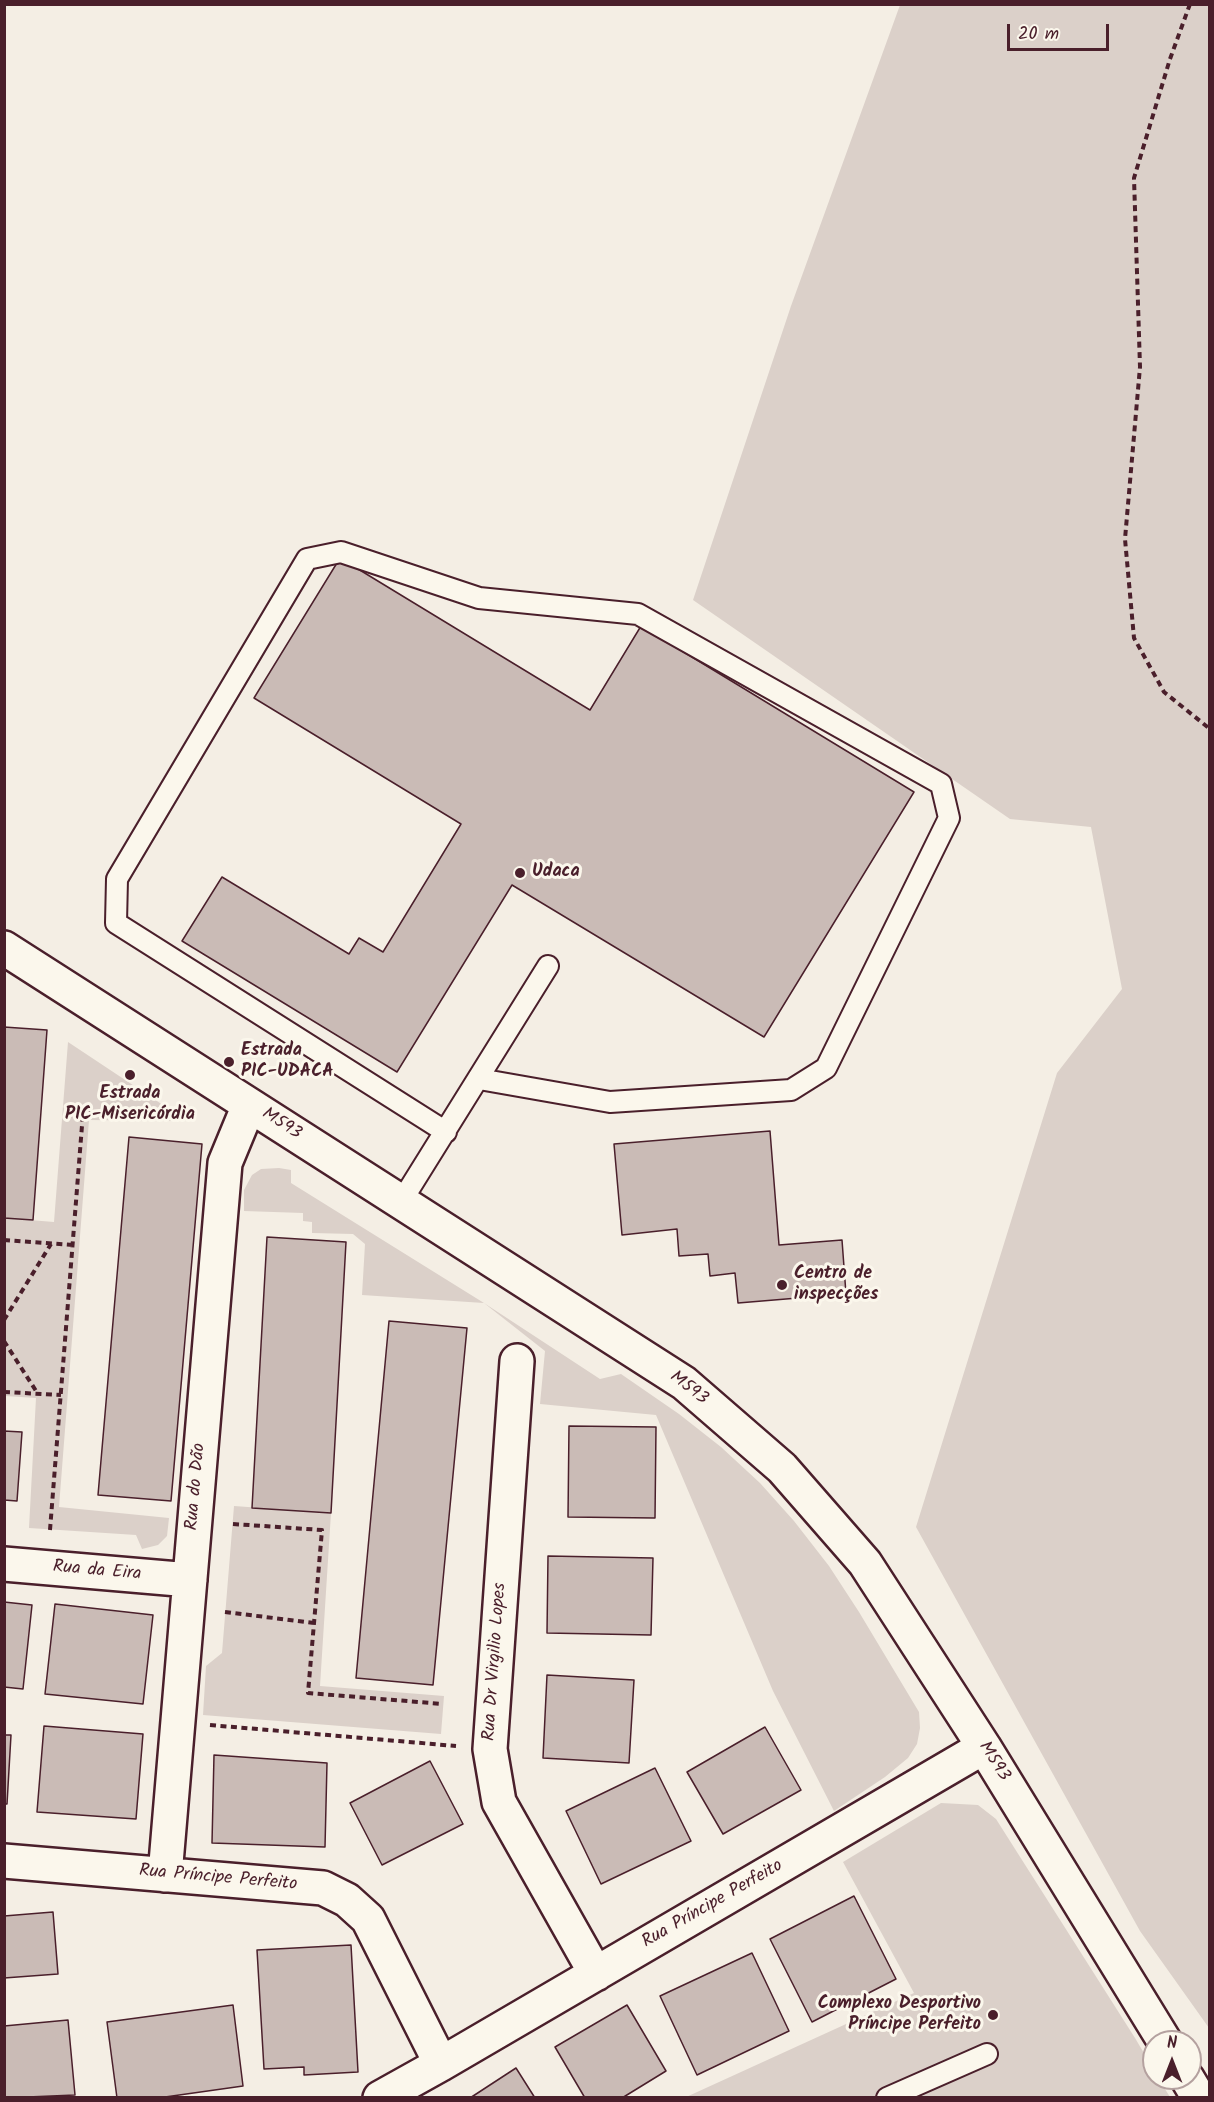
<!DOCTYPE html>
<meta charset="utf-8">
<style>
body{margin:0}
#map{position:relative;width:1214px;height:2102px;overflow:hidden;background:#f4eee4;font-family:Kalam,sans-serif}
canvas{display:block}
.frame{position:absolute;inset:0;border:6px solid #4a1f2b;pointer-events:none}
.north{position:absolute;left:1142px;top:2030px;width:60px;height:60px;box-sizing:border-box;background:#fbf7ec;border:2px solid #b4a19f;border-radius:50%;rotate:0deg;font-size:16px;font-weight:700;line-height:24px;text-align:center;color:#4a1f2b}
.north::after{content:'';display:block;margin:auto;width:21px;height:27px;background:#4a1f2b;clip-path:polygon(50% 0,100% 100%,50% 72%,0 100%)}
.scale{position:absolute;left:1007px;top:24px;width:102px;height:27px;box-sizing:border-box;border:3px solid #4a1f2b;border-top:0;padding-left:8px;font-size:18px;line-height:21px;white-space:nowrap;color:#4a1f2b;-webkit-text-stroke:4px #fbf7ec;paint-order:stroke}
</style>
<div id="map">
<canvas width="1214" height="2102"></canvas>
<div class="frame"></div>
<div class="north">N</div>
<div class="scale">20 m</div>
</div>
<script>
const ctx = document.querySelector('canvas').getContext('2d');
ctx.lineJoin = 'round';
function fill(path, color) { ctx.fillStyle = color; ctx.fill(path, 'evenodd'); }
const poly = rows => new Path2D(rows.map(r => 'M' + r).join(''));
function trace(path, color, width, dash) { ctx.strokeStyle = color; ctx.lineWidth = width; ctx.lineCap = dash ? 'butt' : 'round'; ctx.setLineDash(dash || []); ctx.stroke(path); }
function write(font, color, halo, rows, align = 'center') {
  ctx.font = font + ' Kalam,sans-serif'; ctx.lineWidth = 6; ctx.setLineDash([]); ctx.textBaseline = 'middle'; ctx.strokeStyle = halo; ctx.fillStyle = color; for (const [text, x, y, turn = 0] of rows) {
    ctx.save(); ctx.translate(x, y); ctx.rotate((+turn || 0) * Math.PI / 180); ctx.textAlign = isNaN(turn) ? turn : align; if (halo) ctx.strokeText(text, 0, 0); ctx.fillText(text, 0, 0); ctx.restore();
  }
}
fill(poly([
 [900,5,1209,5,1209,2028,1140,1931,916,1527,1057,1073,1122,989,1091,827,1010,819,693,600,791,306],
 [68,1042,187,1121,89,1120,59,1507,169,1518,167,1536,158,1545,142,1549,136,1535,29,1528,36,1398,5,1396,5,1218,54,1222],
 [279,1168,291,1170,291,1183,484,1303,600,1379,621,1374,679,1414,721,1447,760,1483,794,1521,829,1566,859,1612,919,1712,920,1728,917,1744,908,1758,885,1777,834,1811,773,1691,656,1415,540,1404,545,1351,484,1303,362,1295,365,1244,353,1234,312,1233,312,1222,303,1221,303,1213,244,1211,244,1190,252,1175,261,1169],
 [234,1506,331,1513,320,1686,444,1696,441,1734,203,1715,206,1666,222,1653],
 [941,1803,978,1805,996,1819,1135,2038,1154,2070,1154,2078,1158,2078,1170,2097,684,2098,914,1993,843,1862]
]), '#dbd0c9');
const building = poly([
 [340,558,590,710,641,626,914,792,764,1037,512,885,397,1072,182,941,222,877,349,954,359,938,383,952,461,824,254,698,340,558],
 [4,1027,47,1030,33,1220,4,1218,4,1027],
 [770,1131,779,1245,842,1240,846,1294,738,1303,735,1273,710,1276,708,1254,679,1256,677,1229,622,1235,614,1144,770,1131],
 [129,1137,202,1144,171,1501,98,1495,129,1137],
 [267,1237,346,1242,331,1513,252,1508,267,1237],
 [389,1321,467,1328,433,1685,356,1678,389,1321],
 [569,1426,656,1427,655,1518,568,1517,569,1426],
 [4,1431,22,1432,17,1501,4,1500,4,1431],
 [548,1556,653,1558,651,1635,547,1633,548,1556],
 [4,1602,32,1605,23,1689,4,1687,4,1602],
 [55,1604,153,1615,143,1704,45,1694,55,1604],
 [547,1675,634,1680,629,1763,543,1758,547,1675],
 [44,1726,143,1734,136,1819,37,1812,44,1726],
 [765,1727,801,1790,723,1834,687,1772,765,1727],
 [4,1735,11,1735,7,1804,4,1804,4,1735],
 [214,1755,327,1763,325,1847,212,1843,214,1755],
 [430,1761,463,1824,382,1865,350,1803,430,1761],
 [655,1768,691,1841,601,1884,566,1811,655,1768],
 [854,1896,896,1979,812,2022,770,1939,854,1896],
 [53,1912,58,1974,4,1978,4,1916,53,1912],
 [351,1945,358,2072,304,2075,304,2067,264,2069,257,1950,351,1945],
 [752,1953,789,2031,697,2075,660,1996,752,1953],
 [233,2005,243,2086,158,2098,117,2098,107,2022,233,2005],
 [627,2005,666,2071,622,2098,585,2098,555,2047,627,2005],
 [68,2020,75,2095,4,2098,4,2026,68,2020],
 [516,2068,535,2098,470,2098,516,2068]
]);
fill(building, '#cabbb6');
trace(building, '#4a1f2b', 1.5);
const lane = poly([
 [446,1132,116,923,117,879,307,559,341,552,479,598,638,614,941,784,949,818,826,1068,791,1090,610,1102,479,1079],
 [401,1202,548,966],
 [887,2098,987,2054]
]);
const street = poly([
 [4,948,684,1383,782,1468,865,1563,984,1747,1165,2042],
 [517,1361,490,1749,499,1802,596,1974],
 [4,1564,190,1580],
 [4,1861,323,1888,347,1900,368,1919,441,2064],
 [165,1875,225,1163,249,1105],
 [1187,2078,1199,2098],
 [380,2098,441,2064,984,1747]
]);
trace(lane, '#4a1f2b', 24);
trace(street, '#4a1f2b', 38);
trace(poly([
 [1190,4,1170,59,1134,178,1140,367,1125,539,1134,638,1164,692,1210,729],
 [4,1240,73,1245],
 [4,1320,51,1244],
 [4,1341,38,1394],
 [4,1392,61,1395],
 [233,1524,322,1530,308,1693,443,1704],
 [50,1530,83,1113,181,1117],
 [225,1612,314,1623],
 [210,1725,456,1746]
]), '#4a1f2b', 4, [6, 4.5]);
trace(lane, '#fbf7ec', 20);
trace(street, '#fbf7ec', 33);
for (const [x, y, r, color] of [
 [520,873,6,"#4a1f2b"],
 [229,1062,6,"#4a1f2b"],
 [130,1075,6,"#4a1f2b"],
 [782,1285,6,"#4a1f2b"],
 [993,2015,6,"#4a1f2b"]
]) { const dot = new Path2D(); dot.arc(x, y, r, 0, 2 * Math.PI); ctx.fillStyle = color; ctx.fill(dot); trace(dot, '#fbf7ec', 2); }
write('bold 18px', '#4a1f2b', '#fbf7ec', [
 ["Udaca",532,873],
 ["Estrada",241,1052],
 ["PIC-UDACA",241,1073],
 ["Estrada",130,1095,"center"],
 ["PIC-Misericórdia",130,1116,"center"],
 ["Centro de",794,1275],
 ["inspecções",794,1296],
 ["Complexo Desportivo",981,2005,"right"],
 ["Príncipe Perfeito",981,2026,"right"]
], 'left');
write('18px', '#4a1f2b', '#fbf7ec', [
 ["M593",281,1125,33],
 ["M593",688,1389,38],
 ["Rua do Dão",197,1487,-85],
 ["Rua da Eira",97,1572,5],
 ["Rua Dr Virgilio Lopes",496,1662,-86],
 ["M593",993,1762,58],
 ["Rua Príncipe Perfeito",218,1879,5],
 ["Rua Príncipe Perfeito",713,1905,-30]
]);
</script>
